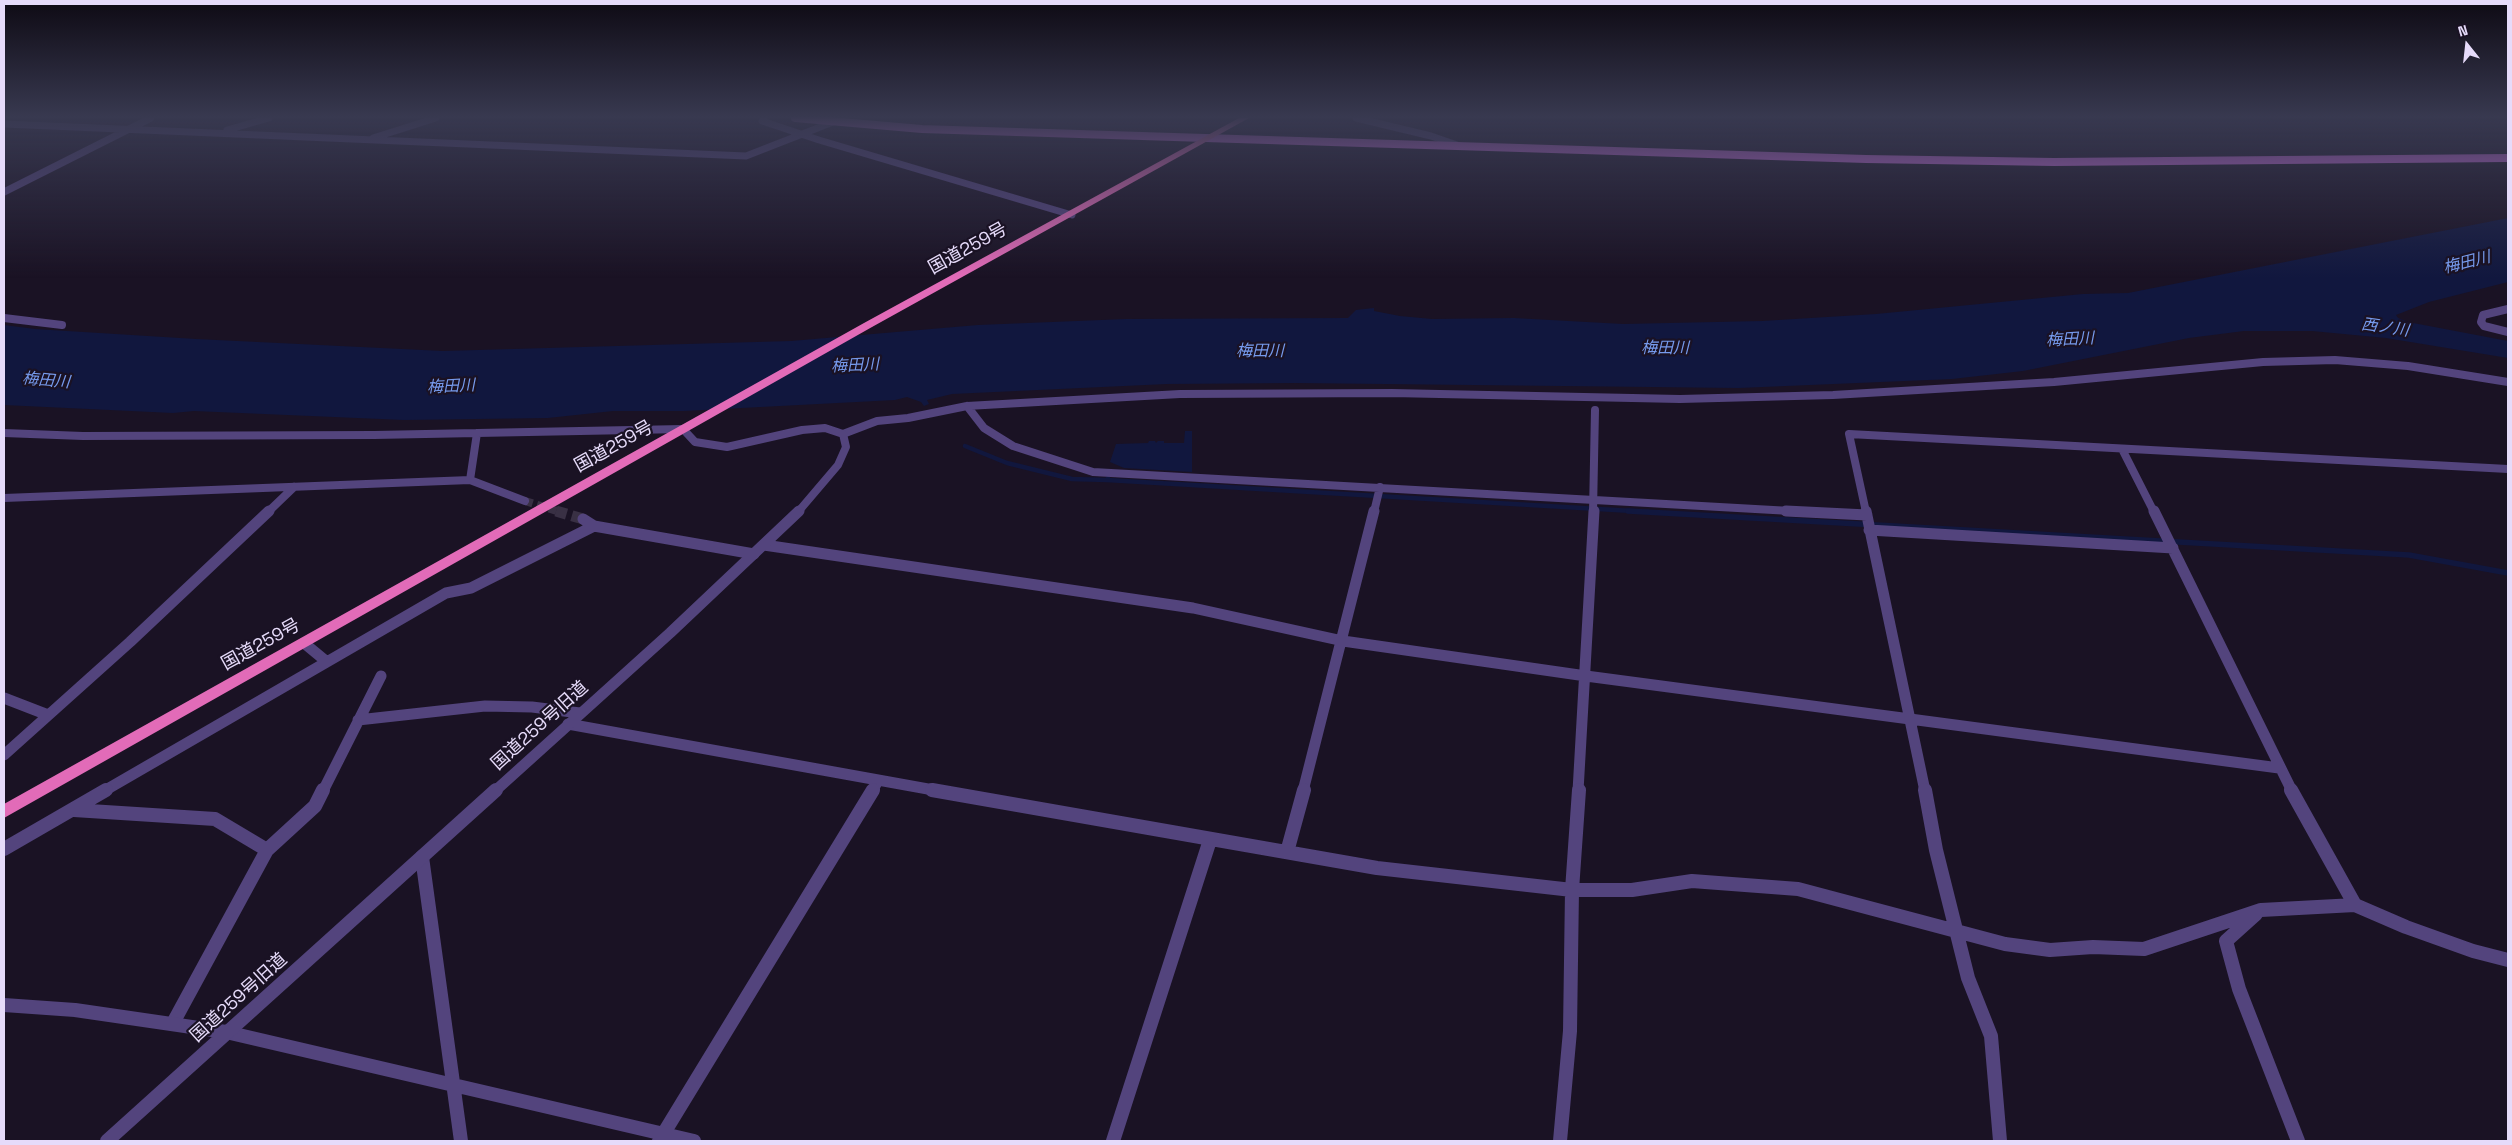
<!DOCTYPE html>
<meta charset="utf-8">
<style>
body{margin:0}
#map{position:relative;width:2512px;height:1145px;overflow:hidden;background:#1a1224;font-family:"Space Grotesk",sans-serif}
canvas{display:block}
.frame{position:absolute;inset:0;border:5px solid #e6dbfa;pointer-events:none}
.north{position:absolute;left:2442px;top:20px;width:50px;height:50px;-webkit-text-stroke:4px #1a1224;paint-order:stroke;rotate:344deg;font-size:14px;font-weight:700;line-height:20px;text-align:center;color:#e6dbfa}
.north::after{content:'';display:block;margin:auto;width:18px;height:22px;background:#e6dbfa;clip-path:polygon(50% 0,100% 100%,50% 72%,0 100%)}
</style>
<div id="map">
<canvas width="2512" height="1145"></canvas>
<div class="frame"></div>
<div class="north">N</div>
</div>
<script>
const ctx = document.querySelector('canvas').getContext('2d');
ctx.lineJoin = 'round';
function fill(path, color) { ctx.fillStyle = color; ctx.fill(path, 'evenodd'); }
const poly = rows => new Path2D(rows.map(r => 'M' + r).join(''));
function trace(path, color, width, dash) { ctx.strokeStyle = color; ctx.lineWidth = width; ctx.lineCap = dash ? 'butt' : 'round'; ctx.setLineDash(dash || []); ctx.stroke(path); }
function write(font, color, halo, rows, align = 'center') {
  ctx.font = font + ' "Space Grotesk","Noto Sans JP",sans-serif'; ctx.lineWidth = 4.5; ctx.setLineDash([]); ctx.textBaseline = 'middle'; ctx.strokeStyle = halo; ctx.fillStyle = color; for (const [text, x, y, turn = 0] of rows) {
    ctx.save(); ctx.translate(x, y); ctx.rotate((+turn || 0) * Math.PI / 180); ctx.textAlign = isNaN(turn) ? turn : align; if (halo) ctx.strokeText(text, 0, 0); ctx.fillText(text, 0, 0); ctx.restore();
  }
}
fill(poly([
 [2508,218,2508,282,2429,302,2396,315,2398,318,2408,322,2508,341,2508,358,2386,338,2312,331,2244,331,2189,338,2023,371,1952,379,1739,388,1295,383,1167,384,952,394,927,400,929,404,924,406,921,402,907,397,895,400,684,411,613,411,548,418,404,420,194,411,173,413,4,405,4,325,35,329,196,339,443,351,791,341,978,325,1126,319,1348,318,1356,310,1374,308,1374,311,1400,316,1432,319,1514,318,1623,324,1762,321,1876,314,2083,294,2128,293],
 [1185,431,1192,431,1192,472,1124,468,1110,462,1116,444,1148,443,1149,441,1155,441,1156,443,1158,441,1164,441,1164,443,1184,443]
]), '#11173e');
trace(poly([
 [965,446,1007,463,1072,479,1107,480],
 [1108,478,1107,480,1649,512]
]), '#11173e', 4.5);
trace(poly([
 [1628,511,2409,555,2508,573]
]), '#11173e', 5.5);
trace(poly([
 [525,501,560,512]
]), '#393044', 8, [8, 4.5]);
trace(poly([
 [556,511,583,519]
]), '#393044', 11, [11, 5.5]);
trace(poly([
 [764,118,762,121,819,140,1072,215],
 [1356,118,1431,136,1457,145],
 [4,124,746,156,833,122],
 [227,130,269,118],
 [373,138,436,118],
 [4,192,151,118]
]), '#53447d', 7);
trace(poly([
 [2508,309,2483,315,2481,322,2484,326,2508,332],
 [4,318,62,325],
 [967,406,984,428,1013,446,1093,472,1809,512],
 [4,433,83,436,374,435,683,429],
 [843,434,877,421,908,418,967,406,1180,394,1392,393,1680,399,1833,395,2054,382,2263,362,2335,360,2408,366,2508,382],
 [2122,449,2154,512],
 [470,480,477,433],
 [4,498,470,480,525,501],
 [268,512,294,487],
 [1374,512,1380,487],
 [1593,512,1595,410],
 [1866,512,1849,434,2508,469]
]), '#53447d', 8);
trace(poly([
 [1786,511,1867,515],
 [1866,511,1925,791],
 [2154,511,2292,791],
 [583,519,594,526,754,554],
 [1869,530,2173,548],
 [764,545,1193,608,1343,641,1586,676,2279,768],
 [304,643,327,662],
 [4,698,48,715],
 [358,720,485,706,532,707,580,713],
 [568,724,939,791],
 [4,755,130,642,269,511],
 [104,791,446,593,471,588,594,526],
 [323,791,381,676],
 [872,791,878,781],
 [1303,791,1374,511],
 [1578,791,1594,511]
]), '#53447d', 11);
trace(poly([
 [932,790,1377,868,1572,890,1632,890,1692,881,1798,889,2005,944,2050,950,2093,947,2144,949,2261,910,2355,905,2406,927,2473,951,2508,960],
 [1925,790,1936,850,1968,978,1991,1036,2000,1141],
 [2291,790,2355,905],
 [74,810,215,819,267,850,173,1023],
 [4,849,106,790],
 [267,850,315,806,323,790],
 [1287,852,1304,790],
 [422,857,461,1141],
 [2256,914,2226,941,2239,989,2298,1141],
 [226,1032,694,1141],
 [659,1141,873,790],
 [1113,1141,1210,840],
 [1560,1141,1570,1031,1572,890,1579,790]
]), '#53447d', 14);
trace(poly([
 [683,429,695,442,727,447,802,430,825,428,843,434,846,447,838,465,798,512]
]), '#53447d', 8);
trace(poly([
 [495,791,670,633,799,511]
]), '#53447d', 11);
trace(poly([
 [4,1005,75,1010,226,1032],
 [107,1141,496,790]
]), '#53447d', 14);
trace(poly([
 [795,118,922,129,1866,159,2054,162,2508,158]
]), '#da70eb', 8);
fill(poly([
 [1239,118,1249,118,872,327,4,818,4,804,864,323,1239,118]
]), '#e26bb8');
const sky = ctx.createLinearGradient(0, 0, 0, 278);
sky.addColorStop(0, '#0e0a14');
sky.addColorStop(0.42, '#383950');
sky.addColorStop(1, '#38395000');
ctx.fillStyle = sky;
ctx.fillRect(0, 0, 2512, 278);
write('italic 16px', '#769aec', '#1a1224', [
 ["梅田川",2467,263,-14],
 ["西ノ川",2385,328,8],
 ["梅田川",2070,340,-3],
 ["梅田川",1665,349],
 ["梅田川",1260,352],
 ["梅田川",855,366,-3],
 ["梅田川",46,381,5],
 ["梅田川",451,387,-3]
]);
write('18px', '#e6dbfa', '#1a1224', [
 ["国道259号",968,249,-29],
 ["国道259号",614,447,-29],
 ["国道259号",261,645,-29],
 ["国道259号旧道",540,726,-42],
 ["国道259号旧道",239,998,-42]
]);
</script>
